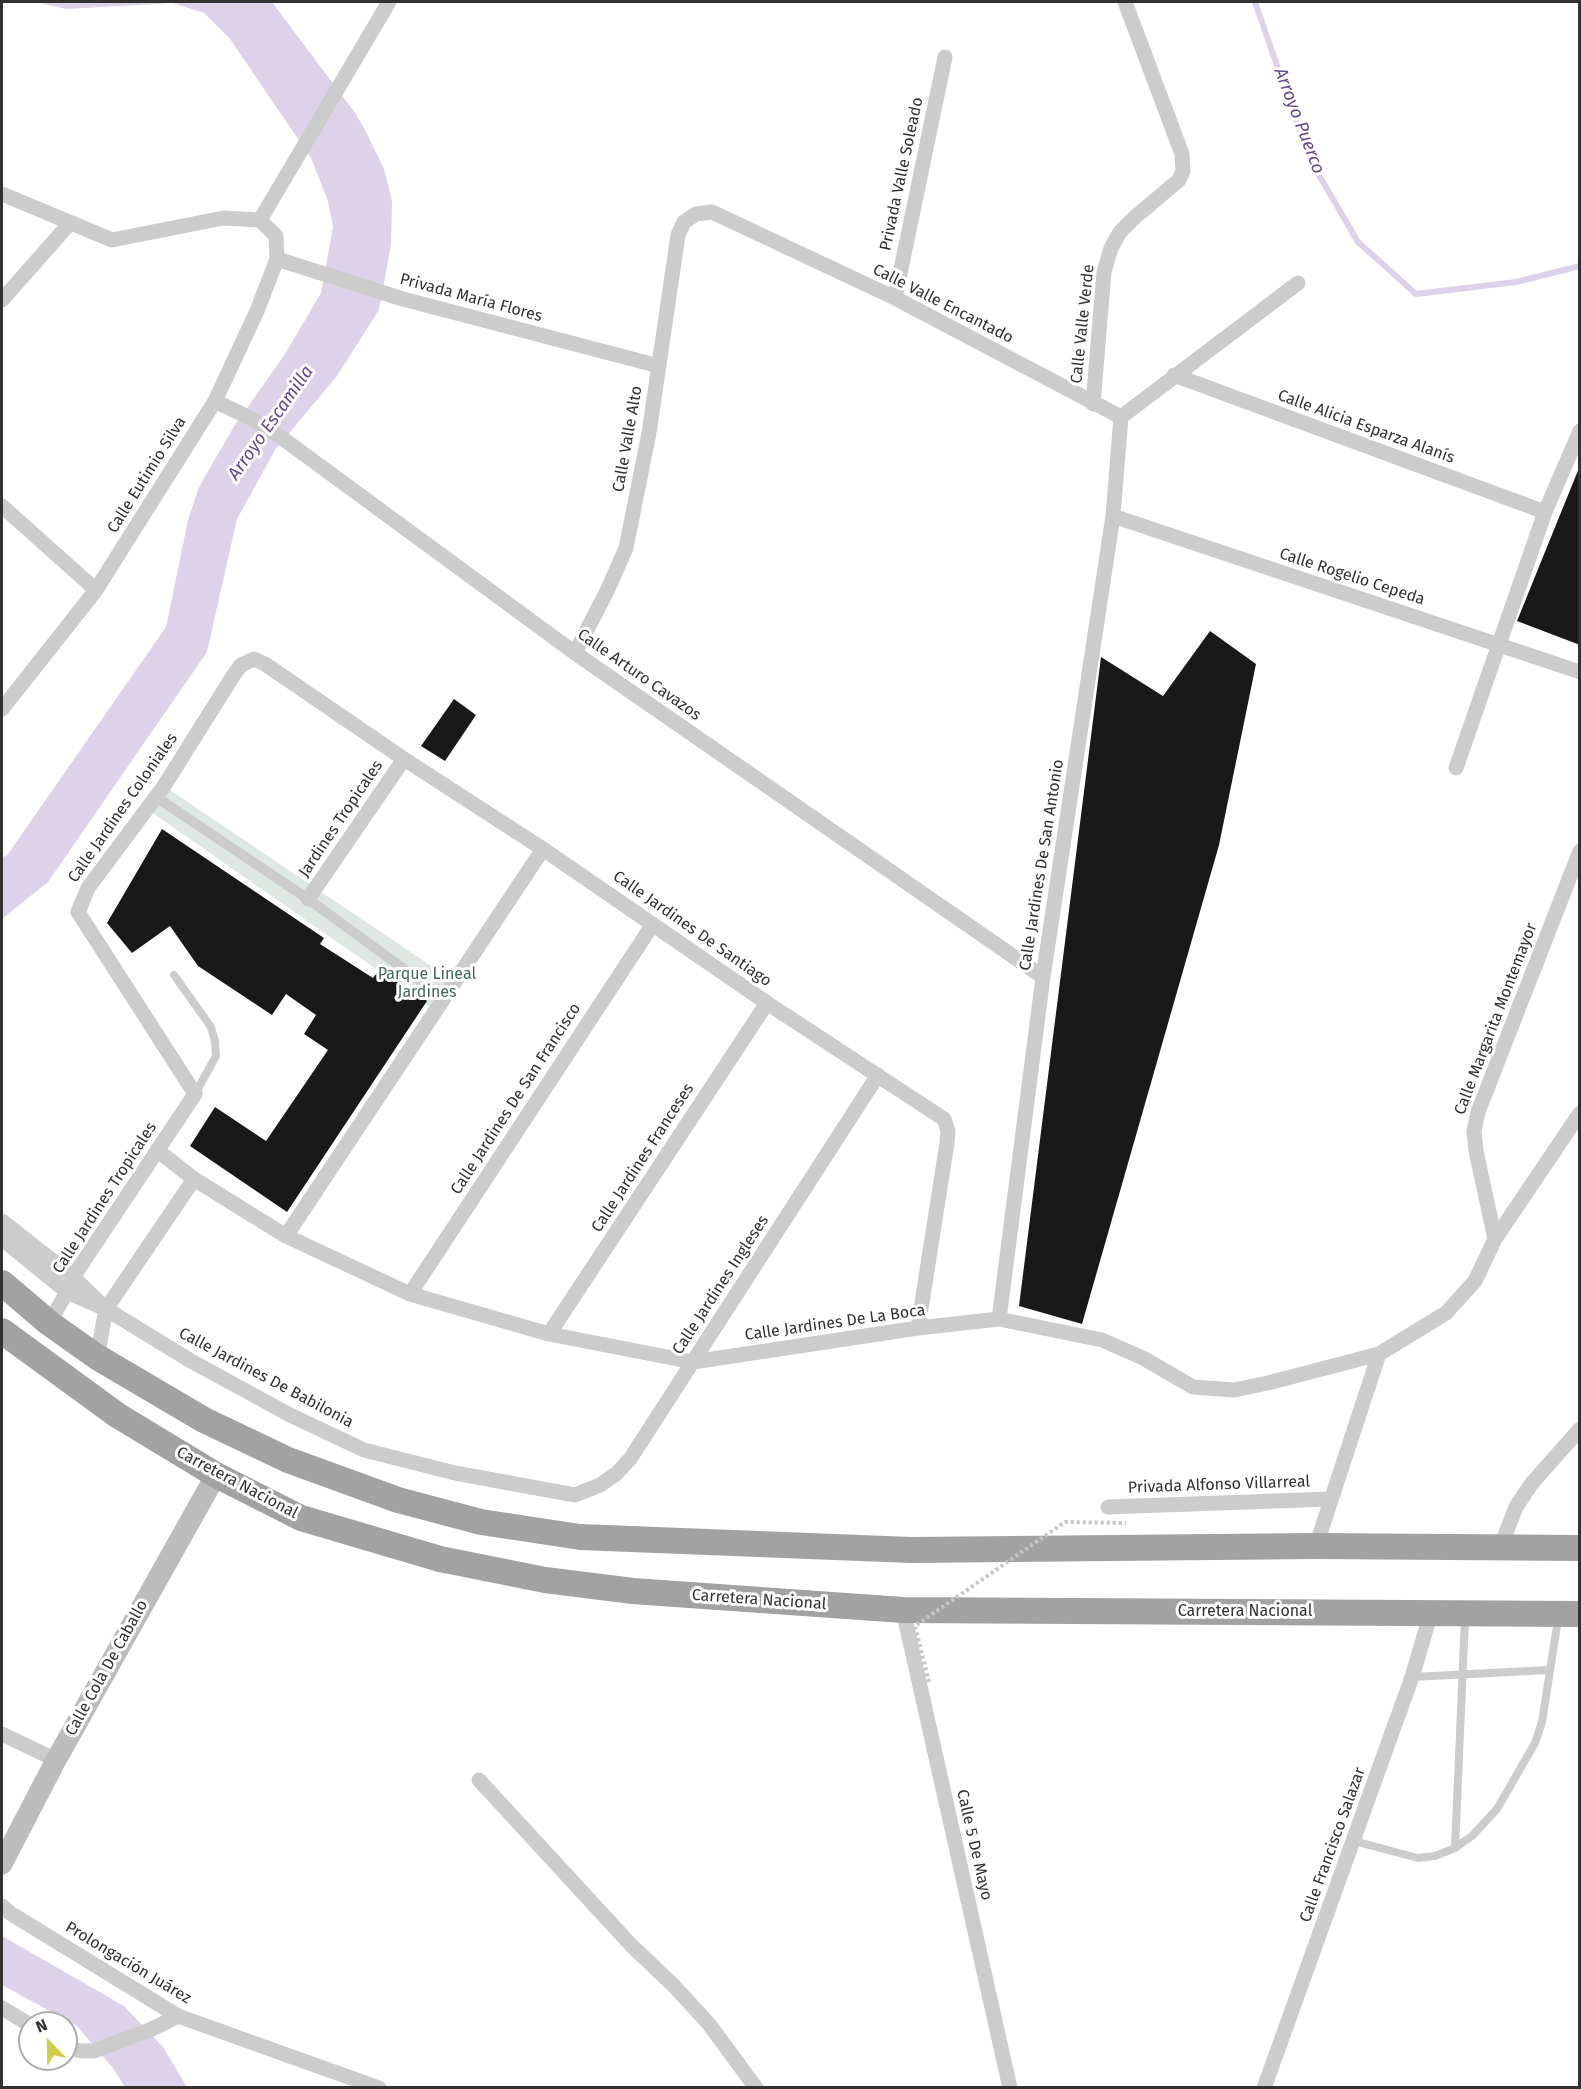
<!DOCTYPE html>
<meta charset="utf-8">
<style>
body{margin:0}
#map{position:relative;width:1581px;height:2089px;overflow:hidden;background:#fff;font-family:"Fira Sans",sans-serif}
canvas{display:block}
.frame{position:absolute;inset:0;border:3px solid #323232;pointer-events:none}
.north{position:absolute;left:18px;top:2011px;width:60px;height:60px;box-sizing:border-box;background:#fff;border:2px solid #adadad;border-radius:50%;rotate:337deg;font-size:16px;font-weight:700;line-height:24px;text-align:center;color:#323232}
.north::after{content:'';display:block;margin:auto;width:21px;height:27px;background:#d1ce4c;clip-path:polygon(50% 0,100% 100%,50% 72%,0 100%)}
</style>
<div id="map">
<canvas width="1581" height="2089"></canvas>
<div class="frame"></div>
<div class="north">N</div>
</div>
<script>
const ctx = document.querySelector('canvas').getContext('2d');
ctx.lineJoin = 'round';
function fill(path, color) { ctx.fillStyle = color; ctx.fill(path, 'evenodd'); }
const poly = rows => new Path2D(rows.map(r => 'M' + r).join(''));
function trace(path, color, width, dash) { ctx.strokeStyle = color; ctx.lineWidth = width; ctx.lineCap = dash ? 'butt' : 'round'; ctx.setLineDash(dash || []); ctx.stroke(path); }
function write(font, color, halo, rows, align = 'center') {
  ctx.font = font + ' "Fira Sans",sans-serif'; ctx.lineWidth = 6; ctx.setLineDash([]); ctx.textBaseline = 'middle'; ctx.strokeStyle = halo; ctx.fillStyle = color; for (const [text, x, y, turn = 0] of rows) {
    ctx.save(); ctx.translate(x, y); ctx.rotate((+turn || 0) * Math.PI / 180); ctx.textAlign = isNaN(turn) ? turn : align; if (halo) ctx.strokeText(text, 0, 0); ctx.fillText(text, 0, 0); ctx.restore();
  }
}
fill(poly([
 [164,786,455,982,436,1011,147,809]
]), '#dde8e2');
fill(poly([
 [36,2,272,2,356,114,367,134,384,169,392,201,391,244,379,310,337,376,275,450,237,519,207,652,48,882,2,919,2,858,8,854,166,627,188,520,199,487,233,428,285,354,321,293,333,227,328,201,311,158,230,39,204,13,173,3,66,9],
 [2,1936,124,2006,163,2047,187,2087,125,2087,112,2067,77,2026,2,1985]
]), '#dcd2ea');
trace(poly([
 [1255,2,1309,158,1358,242,1416,294,1516,282,1580,266]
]), '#dcd2ea', 6);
fill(poly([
 [1579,468,1580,468,1580,645,1517,621],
 [1210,631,1256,664,1219,845,1082,1324,1019,1306,1101,657,1163,696],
 [454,699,476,715,445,761,421,746],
 [162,829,324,938,320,944,373,978,380,969,427,1001,287,1212,190,1146,215,1107,266,1141,328,1050,304,1034,316,1015,286,994,272,1015,198,966,170,926,132,953,107,923]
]), '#191919');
trace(poly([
 [174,975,211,1027,215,1041,216,1056,195,1094],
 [1412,1677,1549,1670],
 [1354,1841,1418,1858,1435,1856,1455,1848,1472,1836,1497,1809,1535,1743,1542,1722,1558,1619],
 [1455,1848,1465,1618]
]), '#ccc', 8);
trace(poly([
 [156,797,308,899,445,999]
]), '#ccc', 10);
trace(poly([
 [2,194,112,240,223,218,260,220,276,236,277,259,257,311,215,401,96,590,2,709],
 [260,220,389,2],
 [277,259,403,299,659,366],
 [895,298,945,57],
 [2,300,70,223],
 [1174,375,1545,512],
 [215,401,252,419,282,438,575,653,1043,977],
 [1093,404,1104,272,1111,248,1120,232,1134,218,1179,180,1183,171,1182,154,1125,2],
 [2,506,96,590],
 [1113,516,1580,672],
 [575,653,608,589,626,548,649,433,678,235,684,222,696,214,712,212,895,298,1121,417,1298,283],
 [1456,768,1545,512,1580,431],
 [308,899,404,759],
 [157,1150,194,1179,286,1236,410,1294,549,1334,693,1362,918,1328,999,1319,1102,1340,1143,1358,1193,1387,1234,1390,1268,1383,1379,1354,1446,1313,1475,1281,1495,1239,1580,1113],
 [2,1221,73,1277,99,1302],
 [286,1236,543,849],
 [2,1239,67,1292,106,1309,191,1361,290,1415,364,1450,455,1473,575,1495,600,1485,616,1474,630,1459,878,1075],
 [1495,1239,1476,1151,1474,1131,1478,1112,1580,851],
 [410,1294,653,924],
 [999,1319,1043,977,1113,516,1121,417],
 [49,1323,67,1292,73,1277,195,1094,78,912,88,888,164,786,233,676,241,665,254,659,265,664,404,759,543,849,767,1003,944,1119,948,1131,947,1143,918,1328],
 [549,1334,767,1003],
 [97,1357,106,1309,194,1179],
 [1108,1507,1330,1499],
 [1316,1546,1379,1354],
 [1500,1548,1516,1507,1532,1483,1580,1429],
 [903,1610,1010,2088],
 [2,1734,56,1760],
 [479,1780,631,1945,674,1986,709,2024,756,2088],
 [2,1906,10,1913,178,2016,379,2088],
 [2,2008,30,2025],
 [66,2047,81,2051,94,2051,152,2029,178,2016],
 [1264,2088,1412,1677,1431,1613]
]), '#ccc', 15);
trace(poly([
 [2,1864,56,1760,216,1475]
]), '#bcbcbc', 21);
trace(poly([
 [2,1283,49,1323,97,1357,204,1420,288,1460,398,1500,481,1522,580,1537,911,1550,1316,1546,1580,1548],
 [2,1331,117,1415,216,1475,301,1518,440,1559,545,1580,633,1591,903,1610,1580,1614]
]), '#a2a2a2', 26);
trace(poly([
 [929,1682,915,1626,1065,1522,1126,1523]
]), '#c6c6c6', 4, [3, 3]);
write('16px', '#323232', '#fff', [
 ["Privada Valle Soleado",902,174,-78],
 ["Privada María Flores",471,298,15],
 ["Calle Valle Encantado",943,304,27],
 ["Calle Valle Verde",1083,324,-84],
 ["Calle Alicia Esparza Alanís",1366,427,20],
 ["Calle Valle Alto",628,439,-80],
 ["Calle Eutimio Silva",147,475,-58],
 ["Calle Rogelio Cepeda",1352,577,18],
 ["Calle Arturo Cavazos",639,675,35],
 ["Calle Jardines Coloniales",123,808,-55],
 ["Jardines Tropicales",341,819,-56],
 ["Calle Jardines De San Antonio",1042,865,-81],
 ["Calle Jardines De Santiago",692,929,35],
 ["Calle Margarita Montemayor",1496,1019,-69],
 ["Calle Jardines De San Francisco",516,1099,-57],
 ["Calle Jardines Franceses",643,1158,-57],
 ["Calle Jardines Tropicales",105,1198,-57],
 ["Calle Jardines Ingleses",721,1285,-57],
 ["Calle Jardines De La Boca",835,1323,-8],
 ["Calle Jardines De Babilonia",266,1378,28],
 ["Carretera Nacional",237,1483,28],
 ["Privada Alfonso Villarreal",1219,1485,-2],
 ["Carretera Nacional",759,1600,4],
 ["Carretera Nacional",1245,1612],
 ["Calle Cola De Caballo",107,1668,-61],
 ["Calle 5 De Mayo",974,1845,77],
 ["Calle Francisco Salazar",1333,1845,-70],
 ["Prolongación Juárez",128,1963,31]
]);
write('16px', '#44695a', '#fff', [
 ["Parque Lineal",427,975],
 ["Jardines",427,993]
]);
write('italic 18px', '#66498c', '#fff', [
 ["Arroyo Puerco",1299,121,69],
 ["Arroyo Escamilla",271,423,-55]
]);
</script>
